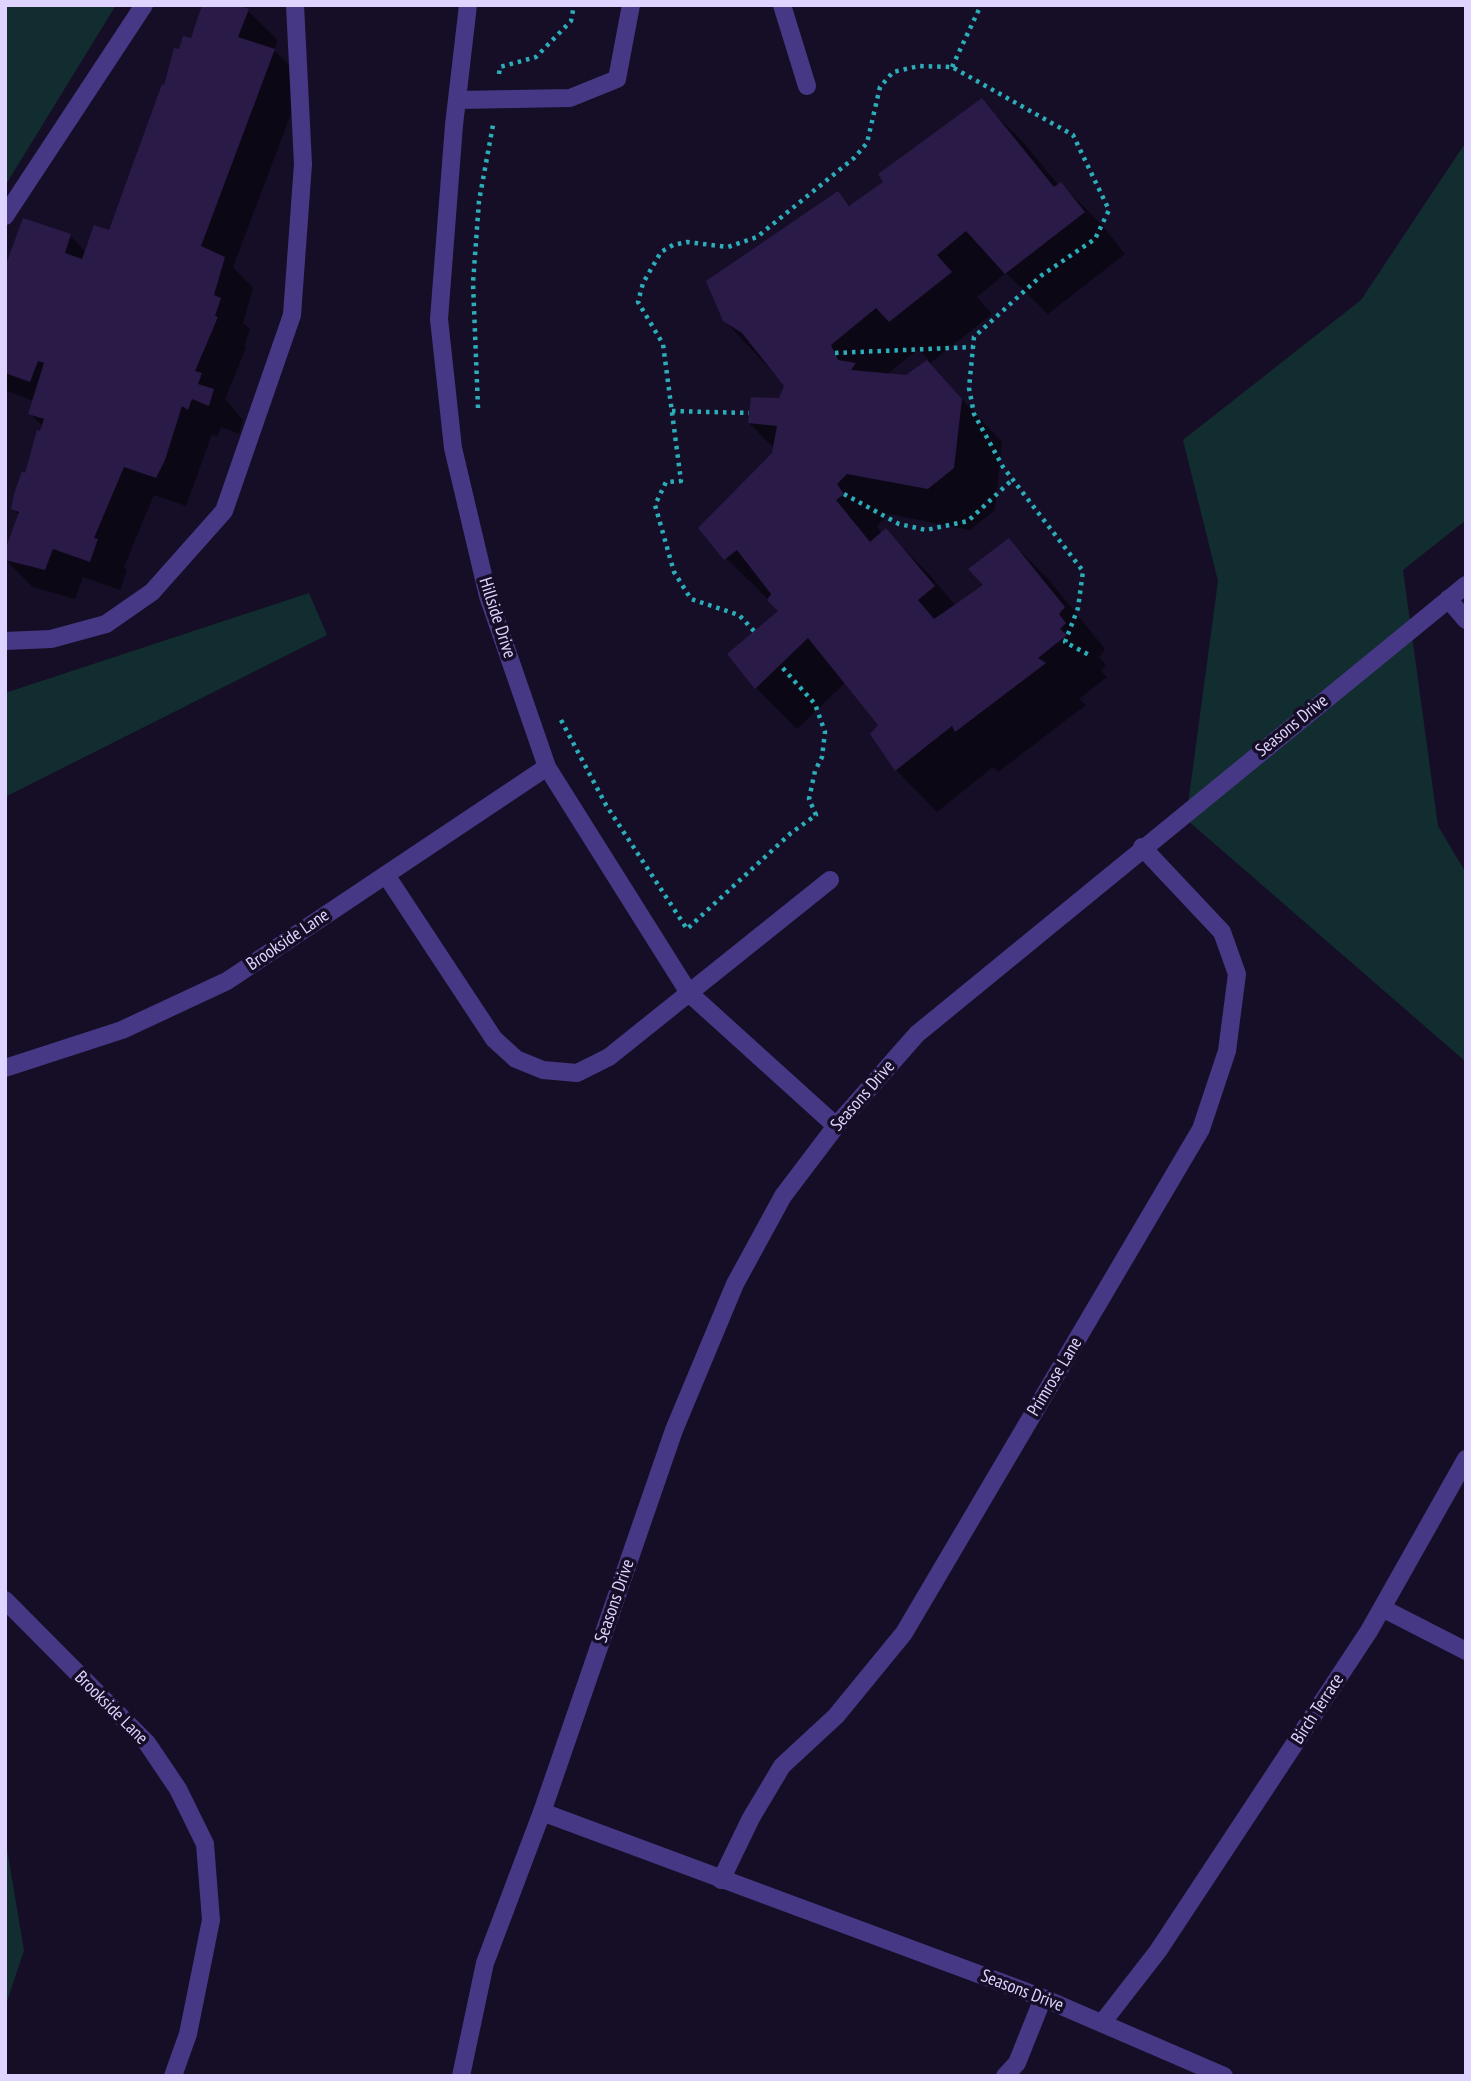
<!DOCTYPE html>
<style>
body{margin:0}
#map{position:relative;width:1471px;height:2081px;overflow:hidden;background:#160e26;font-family:"PT Sans Narrow",sans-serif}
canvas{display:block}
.frame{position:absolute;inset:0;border:7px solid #dfd3ff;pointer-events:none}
</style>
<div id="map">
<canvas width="1471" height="2081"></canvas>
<div class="frame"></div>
</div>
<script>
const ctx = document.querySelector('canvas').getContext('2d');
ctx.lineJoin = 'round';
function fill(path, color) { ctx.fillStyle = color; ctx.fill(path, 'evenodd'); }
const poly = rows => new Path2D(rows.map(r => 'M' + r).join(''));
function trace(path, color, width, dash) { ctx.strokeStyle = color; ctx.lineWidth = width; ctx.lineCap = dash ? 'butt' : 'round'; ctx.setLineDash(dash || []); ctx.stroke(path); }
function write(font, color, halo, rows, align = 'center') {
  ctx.font = font + ' "PT Sans Narrow",sans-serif'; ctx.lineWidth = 7; ctx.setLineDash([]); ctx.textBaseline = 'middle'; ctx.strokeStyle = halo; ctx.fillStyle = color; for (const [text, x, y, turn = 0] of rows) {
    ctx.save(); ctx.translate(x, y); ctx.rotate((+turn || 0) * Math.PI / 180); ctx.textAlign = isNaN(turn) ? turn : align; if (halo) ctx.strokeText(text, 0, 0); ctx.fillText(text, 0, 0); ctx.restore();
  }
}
fill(poly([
 [5,5,116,5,5,186],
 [1466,142,1466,520,1403,570,1438,826,1466,873,1466,1062,1186,819,1218,581,1183,440,1361,300],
 [309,593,327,635,5,797,5,693],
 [5,1837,24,1951,5,2007]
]), '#112d30');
fill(poly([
 [248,11,278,40,274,50,304,80,233,267,253,288,243,323,250,329,244,346,246,348,225,399,243,420,239,434,221,427,217,437,212,434,186,506,154,495,124,567,127,570,120,590,83,577,75,599,33,587,5,559,20,516,13,509,43,427,30,413,34,401,5,390,5,272,70,236,86,252,110,232,180,51,192,40],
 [982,101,1023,142,1059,186,1061,184,1102,225,1125,254,1048,314,1006,273,977,297,992,314,929,364,1002,442,995,510,970,530,889,514,877,526,882,534,886,531,927,572,956,606,985,585,1009,540,1050,581,1105,649,1099,657,1106,665,1101,671,1107,677,1079,699,1086,705,998,772,993,767,937,812,896,770,872,734,881,725,846,682,797,729,756,688,729,654,780,611,726,558,774,448,749,423,781,400,786,386,724,320,838,193,851,207,885,183],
 [918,349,929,360,906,377,886,375]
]), '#0007');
fill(poly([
 [202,5,238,5,249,9,238,37,275,49,201,246,225,257,214,295,221,298,215,316,218,317,195,371,202,373,198,384,214,389,209,406,192,399,188,410,182,406,165,460,156,478,124,467,94,538,98,539,90,562,53,549,45,570,5,560,5,550,19,512,11,509,14,494,22,471,25,473,37,430,40,431,44,419,28,414,44,363,38,361,30,382,5,373,5,267,23,218,71,234,65,253,82,259,94,225,109,230,162,84,164,85,174,48,179,49,183,36,191,38],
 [982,98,1054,187,1061,182,1085,212,1005,274,966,231,937,255,952,272,889,322,876,308,831,345,838,360,856,363,851,370,906,375,927,360,962,399,954,468,928,489,847,474,837,484,844,494,836,500,870,542,886,528,935,586,918,600,934,619,983,585,968,569,1009,538,1065,607,1059,614,1066,623,1060,629,1067,635,1038,658,1046,663,955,732,952,726,895,771,870,734,878,725,808,638,755,689,727,654,778,611,767,600,771,594,737,550,724,560,698,528,772,453,777,426,748,423,751,397,779,398,784,386,742,333,723,321,706,281,838,191,849,206,883,182,878,174]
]), '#2a1a47');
trace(poly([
 [952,67,981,5],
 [499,74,500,67,536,57,571,21,574,5],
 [835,353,973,347],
 [478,408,473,283,479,201,493,125],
 [672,411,749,413],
 [844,494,899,524,926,530,968,521,1013,479],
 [754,631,739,615,691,599,674,572,655,505,666,482,681,481,663,344,638,302,643,283,661,252,673,245,687,242,728,247,757,237,854,158,867,143,880,87,893,72,919,66,952,67,1073,135,1109,210,1095,239,1042,275,974,337,969,388,974,414,1003,467,1083,571,1078,608,1065,642,1091,656],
 [561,720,606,805,687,929,791,833,816,815,809,799,815,771,822,757,825,732,815,704,780,665]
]), '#2caeba', 4.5, [3.5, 5]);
trace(poly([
 [468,5,454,125,439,319,453,448,488,596,547,767,689,993,836,1126],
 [782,5,807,86],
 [457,100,570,98,617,79,631,5],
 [5,216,144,5],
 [1448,599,1466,620],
 [5,641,51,639,106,624,152,592,224,511,292,315,303,164,295,5],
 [386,875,494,1039,516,1059,543,1070,577,1073,609,1057,830,880],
 [5,1068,122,1030,227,981,547,767],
 [5,1600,147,1743,178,1789,205,1844,211,1920,188,2034,173,2076],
 [1382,1608,1466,1651],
 [542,1812,1043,1998,1224,2076],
 [721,1880,751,1818,782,1766,836,1716,904,1633,1201,1129,1227,1051,1237,974,1222,932,1142,847],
 [1102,2023,1158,1951,1369,1631,1466,1459],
 [461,2076,485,1963,542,1812,674,1430,735,1284,783,1196,836,1126,917,1034,1466,585],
 [1005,2076,1017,2063,1043,1998]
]), '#473886', 18);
write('18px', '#dfd3ff', '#160e26', [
 ["Hillside Drive",497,618,72],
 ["Seasons Drive",1292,726,-39],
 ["Brookside Lane",288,940,-34],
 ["Seasons Drive",863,1096,-49],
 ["Primrose Lane",1055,1377,-59],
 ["Seasons Drive",615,1601,-71],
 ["Brookside Lane",111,1708,45],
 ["Birch Terrace",1318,1709,-57],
 ["Seasons Drive",1022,1991,21]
]);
</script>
